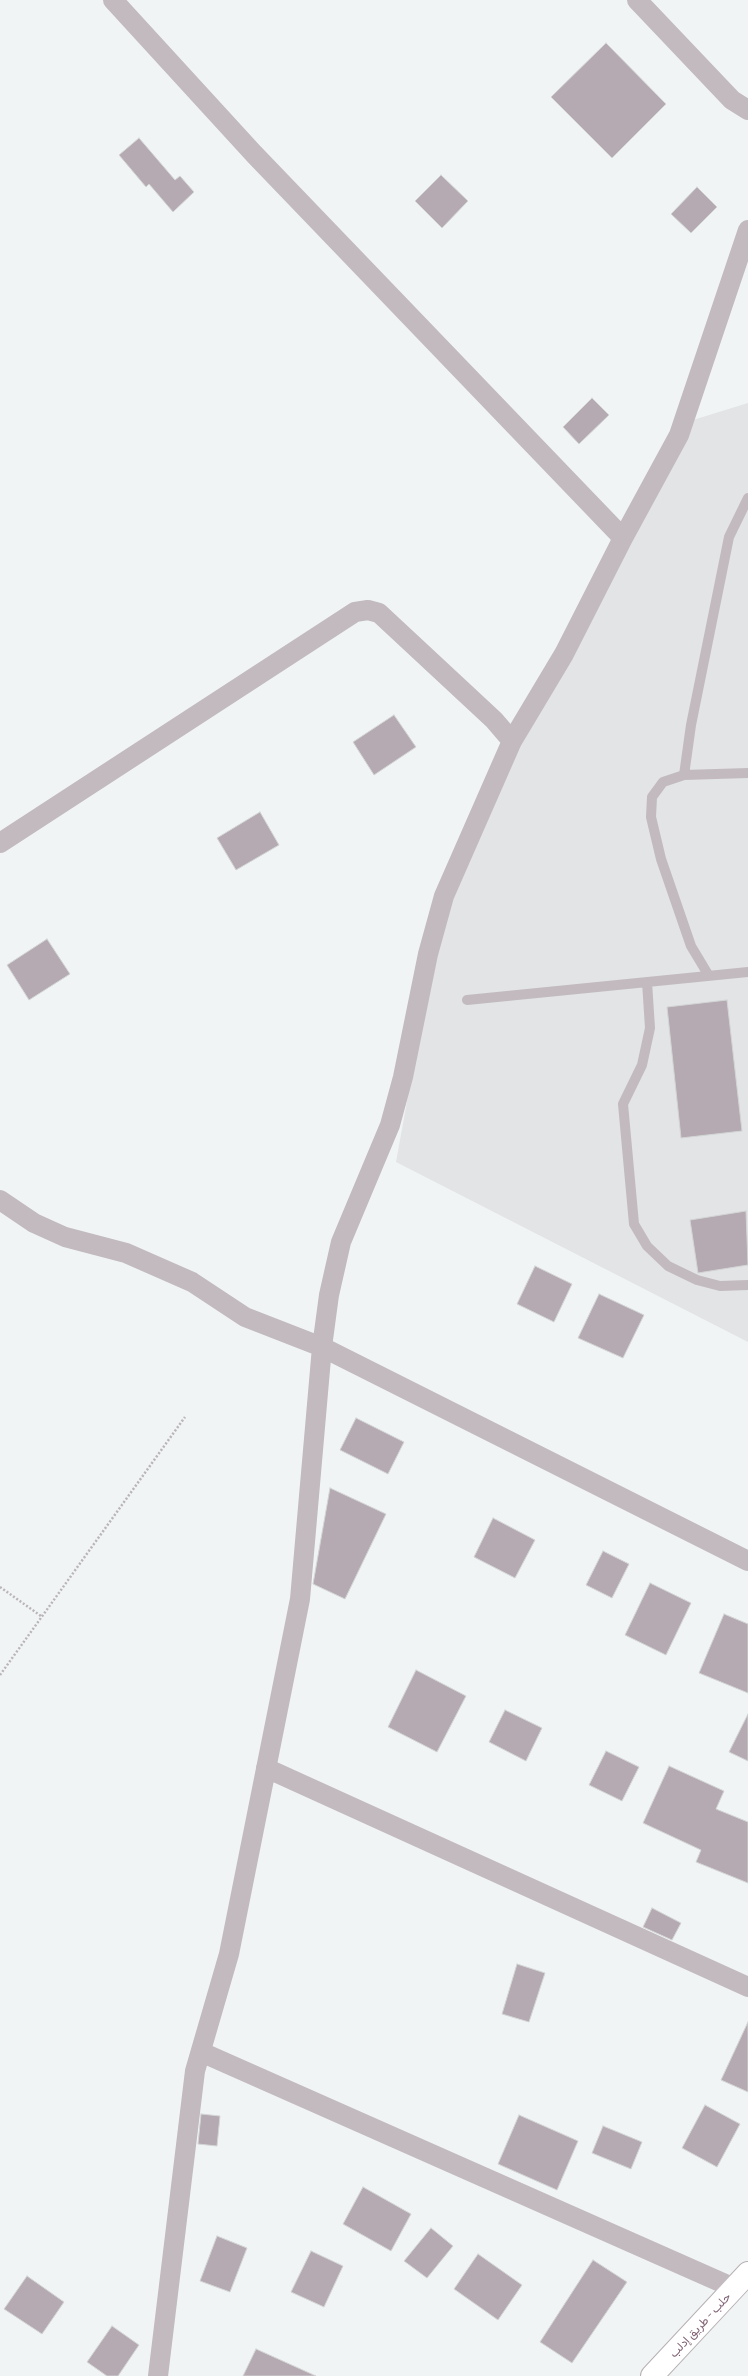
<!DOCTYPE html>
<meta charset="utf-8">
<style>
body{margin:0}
canvas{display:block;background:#f0f4f4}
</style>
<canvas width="748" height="2376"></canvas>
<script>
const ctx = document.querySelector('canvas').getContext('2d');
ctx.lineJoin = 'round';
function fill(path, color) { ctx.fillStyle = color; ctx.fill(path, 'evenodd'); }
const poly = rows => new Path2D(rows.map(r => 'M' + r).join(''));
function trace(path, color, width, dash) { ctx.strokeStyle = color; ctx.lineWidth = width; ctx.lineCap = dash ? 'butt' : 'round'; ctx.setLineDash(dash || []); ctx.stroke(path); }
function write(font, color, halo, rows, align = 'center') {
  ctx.font = font + ' Barlow,Vazirmatn,sans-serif'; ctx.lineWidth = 4; ctx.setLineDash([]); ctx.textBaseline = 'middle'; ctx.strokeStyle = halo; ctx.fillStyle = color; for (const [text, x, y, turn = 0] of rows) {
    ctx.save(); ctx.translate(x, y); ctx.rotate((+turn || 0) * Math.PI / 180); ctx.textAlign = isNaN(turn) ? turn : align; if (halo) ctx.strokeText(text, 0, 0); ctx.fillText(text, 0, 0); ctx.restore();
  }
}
fill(poly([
 [748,403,748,1342,396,1162,447,881,693,420]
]), '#e3e4e5');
const building = poly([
 [606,43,666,104,612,158,551,97,606,43],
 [139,138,175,180,180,176,194,192,173,212,149,184,146,187,119,155,139,138],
 [441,175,468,201,442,228,415,201,441,175],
 [697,187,717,207,691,233,671,214,697,187],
 [592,398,609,415,579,444,563,427,592,398],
 [394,715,416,747,374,775,353,742,394,715],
 [260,812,279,845,236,870,217,838,260,812],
 [47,939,70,974,29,1000,7,965,47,939],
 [727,1000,742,1131,681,1138,667,1007,727,1000],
 [746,1211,748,1265,698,1273,690,1220,746,1211],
 [535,1266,572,1284,554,1322,517,1304,535,1266],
 [599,1294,644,1315,623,1358,578,1338,599,1294],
 [356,1418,404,1442,388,1474,340,1450,356,1418],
 [330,1488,386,1514,345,1599,313,1584,330,1488],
 [493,1518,535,1540,515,1578,474,1557,493,1518],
 [603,1551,629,1564,612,1598,586,1585,603,1551],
 [650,1583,691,1603,666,1655,625,1635,650,1583],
 [724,1614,748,1624,748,1693,699,1673,724,1614],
 [416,1670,466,1696,437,1752,388,1727,416,1670],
 [505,1710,542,1728,526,1761,489,1742,505,1710],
 [748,1714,748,1761,729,1752,748,1714],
 [606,1751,639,1767,622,1801,589,1785,606,1751],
 [669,1766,724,1791,716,1809,748,1822,748,1883,696,1862,701,1850,643,1823,669,1766],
 [652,1908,681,1923,672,1940,643,1927,652,1908],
 [517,1964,545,1973,529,2022,502,2014,517,1964],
 [748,2022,748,2092,721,2080,748,2022],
 [705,2105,740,2124,717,2167,682,2148,705,2105],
 [201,2114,220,2116,217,2146,198,2144,201,2114],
 [519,2115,578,2141,557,2190,498,2164,519,2115],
 [603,2126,642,2142,631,2169,592,2153,603,2126],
 [363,2187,411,2214,391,2251,343,2224,363,2187],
 [431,2228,453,2246,427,2278,404,2261,431,2228],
 [217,2236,247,2248,230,2292,200,2281,217,2236],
 [311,2251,343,2266,324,2307,291,2292,311,2251],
 [478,2254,522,2285,498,2320,454,2289,478,2254],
 [593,2260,627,2282,572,2363,540,2342,593,2260],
 [27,2276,64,2302,42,2334,4,2309,27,2276],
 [112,2326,139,2345,118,2376,107,2376,87,2362,112,2326],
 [256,2349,316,2376,243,2376,256,2349]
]);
fill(building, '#b5aab2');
trace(building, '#d3d5d5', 1);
const trunk = poly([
 [652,2376,748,2273]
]);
trace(trunk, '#b7b0b4', 24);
trace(poly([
 [0,1587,41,1616],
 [0,1675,185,1417]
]), '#bab5b8', 2.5, [2, 2]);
trace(poly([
 [684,775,691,725,729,537,748,498],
 [709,976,691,946,661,859,651,817,652,797,663,782,684,775,748,773],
 [647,982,650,1028,642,1065,623,1104,634,1224,647,1246,668,1266,697,1280,720,1286,748,1285],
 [467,1000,748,972]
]), '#c2babf', 10);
trace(poly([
 [113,0,254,154,623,538],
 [637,0,732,100,748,110],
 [0,843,355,612,368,610,379,613,494,720,512,741],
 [0,1200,34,1223,65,1237,126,1253,192,1282,245,1317,322,1347,748,1561],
 [266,1768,748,1987],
 [201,2052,734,2288],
 [158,2376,195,2071,229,1954,300,1599,322,1347,329,1295,341,1242,390,1125,403,1077,428,954,444,896,512,741,564,654,623,538,679,435,748,230]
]), '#c2babf', 20);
trace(trunk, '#fff', 22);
write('12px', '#806375', '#fff', [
 ["حلب - طريق إدلب",700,2325,-47]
]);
</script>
